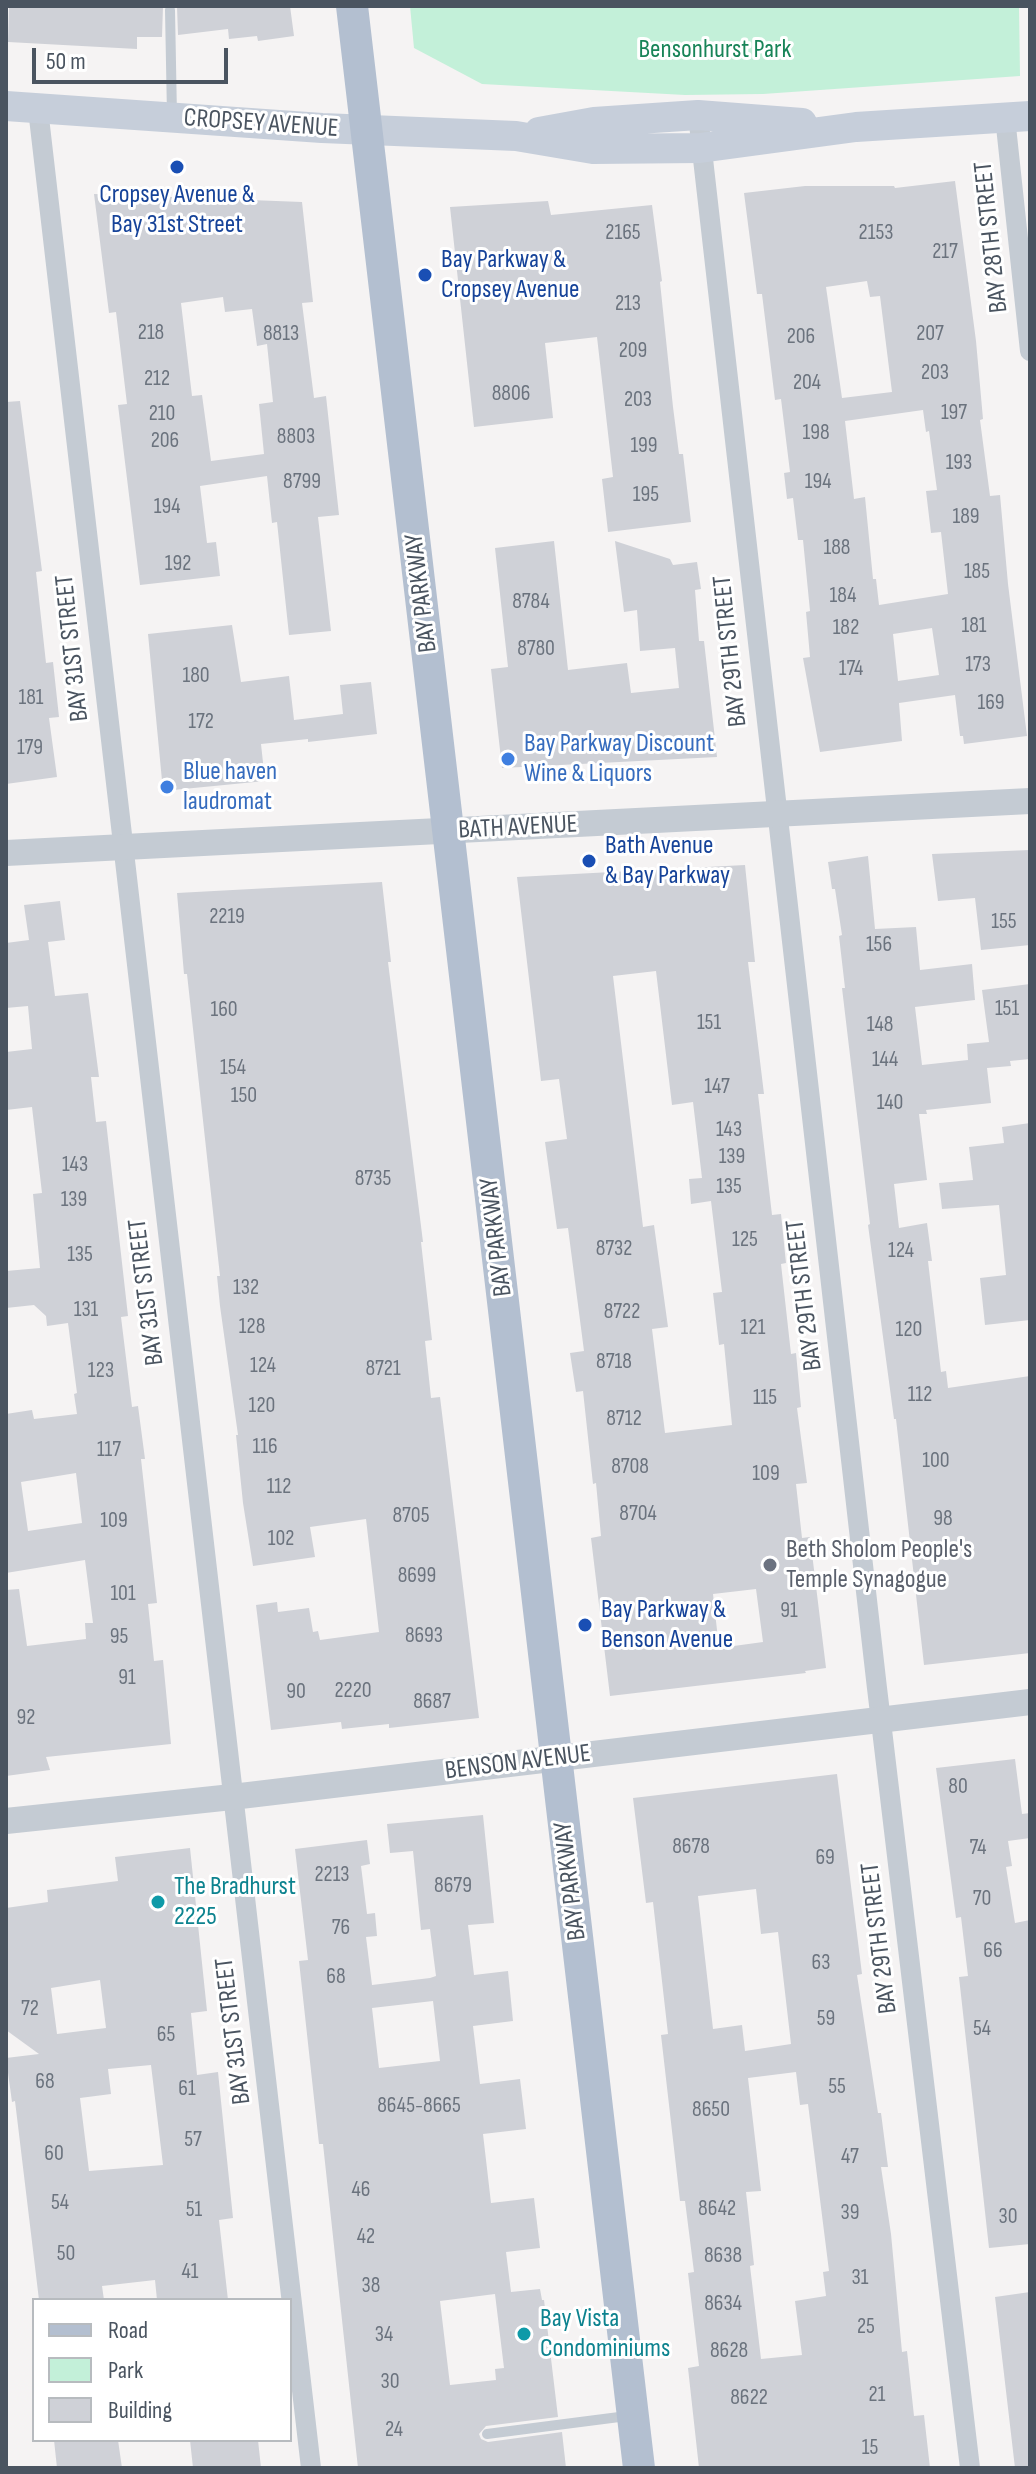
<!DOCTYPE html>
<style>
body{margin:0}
#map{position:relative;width:1036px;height:2474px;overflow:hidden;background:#f5f3f3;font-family:"Sofia Sans Condensed",sans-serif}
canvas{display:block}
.frame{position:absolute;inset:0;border:8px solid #4a5460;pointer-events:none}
.legend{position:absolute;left:32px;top:2298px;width:260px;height:144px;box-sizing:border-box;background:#fff;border:2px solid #b7bbbf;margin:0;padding:10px 14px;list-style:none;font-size:24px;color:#4a5460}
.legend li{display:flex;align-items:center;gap:16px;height:40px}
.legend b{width:40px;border:2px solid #b7bbbf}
.scale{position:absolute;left:32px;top:48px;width:196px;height:36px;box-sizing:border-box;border:4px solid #4a5460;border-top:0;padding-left:10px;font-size:24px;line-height:28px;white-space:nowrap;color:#4a5460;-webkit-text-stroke:6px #fff;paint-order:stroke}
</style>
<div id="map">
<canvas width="1036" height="2474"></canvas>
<div class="frame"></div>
<ul class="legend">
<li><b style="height:10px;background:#b3bfd0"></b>Road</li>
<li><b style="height:22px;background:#c3f0d9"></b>Park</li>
<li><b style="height:22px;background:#cfd1d7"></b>Building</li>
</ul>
<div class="scale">50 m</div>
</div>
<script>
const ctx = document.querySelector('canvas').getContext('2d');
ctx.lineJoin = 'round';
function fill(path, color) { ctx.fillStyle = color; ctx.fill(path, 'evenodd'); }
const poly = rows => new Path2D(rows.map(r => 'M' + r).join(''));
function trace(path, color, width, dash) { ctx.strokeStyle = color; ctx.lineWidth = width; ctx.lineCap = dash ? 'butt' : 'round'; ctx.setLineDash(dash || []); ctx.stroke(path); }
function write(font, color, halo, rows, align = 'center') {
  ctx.font = font + ' "Sofia Sans Condensed",sans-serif'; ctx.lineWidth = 6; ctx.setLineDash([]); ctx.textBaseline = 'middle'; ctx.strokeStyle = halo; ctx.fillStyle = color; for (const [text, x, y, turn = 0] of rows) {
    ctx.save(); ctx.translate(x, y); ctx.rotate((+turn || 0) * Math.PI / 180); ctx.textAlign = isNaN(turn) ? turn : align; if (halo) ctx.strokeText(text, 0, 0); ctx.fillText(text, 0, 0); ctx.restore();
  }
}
fill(poly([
 [410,6,1019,6,1020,76,763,94,685,95,482,84,414,48]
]), '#c3f0d9');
fill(poly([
 [9,6,163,6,162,37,137,37,137,49,8,42],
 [177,6,290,6,294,36,258,41,257,36,229,39,228,29,178,35],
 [955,181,976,341,983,419,980,420,990,496,1000,495,1008,584,1027,736,964,744,963,736,960,736,955,695,899,703,902,741,820,752,803,658,810,657,806,612,810,611,803,540,798,540,793,498,787,499,784,473,790,472,781,399,775,400,762,294,757,294,744,193,805,186,894,186,895,188],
 [867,281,870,297,880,296,892,392,842,398,826,287],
 [923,410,926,432,929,431,937,490,926,491,931,533,941,532,948,594,879,605,876,579,873,579,865,497,854,499,845,421],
 [932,628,939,675,898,681,893,634],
 [94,194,302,202,313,302,302,303,314,398,326,396,339,515,318,517,331,631,289,635,277,522,272,523,267,476,200,486,207,543,216,542,220,576,140,585,118,405,127,404,116,312,109,313],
 [223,297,225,312,252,309,257,346,267,344,273,402,259,404,264,454,211,461,202,395,192,396,181,303],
 [548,201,551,215,652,205,662,281,660,282,673,407,679,454,683,454,691,522,608,532,602,479,613,477,597,337,545,343,553,418,474,427,450,207],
 [20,401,42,571,36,572,46,663,53,662,59,717,49,718,57,777,6,784,6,402],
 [554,541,568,670,627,663,631,693,679,688,675,648,640,651,637,610,624,612,615,541,670,559,673,565,697,562,701,589,695,590,699,641,704,641,717,757,502,768,491,669,508,667,495,548],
 [232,625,241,682,289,676,294,720,343,714,340,685,371,682,377,734,308,742,308,739,261,744,265,781,163,791,148,634],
 [1030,850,1030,945,981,950,975,898,938,901,932,854],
 [868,856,875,929,916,927,920,970,972,964,975,1000,915,1007,922,1065,968,1060,967,1044,989,1042,982,990,1030,984,1030,1059,1010,1061,1011,1066,987,1068,991,1103,926,1110,927,1114,919,1114,927,1180,894,1184,899,1228,927,1223,932,1261,928,1261,941,1372,946,1371,948,1388,1030,1376,1030,1653,924,1665,896,1419,894,1419,868,1225,870,1224,842,988,845,988,839,936,842,935,835,889,832,889,828,862],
 [745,865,755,962,748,962,764,1094,758,1094,772,1215,781,1214,786,1263,781,1264,791,1354,796,1353,801,1407,797,1408,807,1483,796,1484,802,1538,810,1537,826,1668,805,1671,806,1673,610,1696,591,1538,601,1536,596,1483,593,1484,583,1391,576,1392,570,1353,584,1351,568,1228,557,1229,545,1142,567,1139,559,1079,541,1081,517,877],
 [656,971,672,1105,693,1102,702,1178,689,1179,691,1204,711,1201,722,1292,713,1293,719,1345,724,1344,732,1425,665,1433,652,1329,668,1327,654,1225,643,1227,613,976],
 [756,1589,763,1642,719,1648,713,1594],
 [382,882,391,962,388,962,423,1242,421,1242,432,1340,425,1341,431,1398,440,1397,479,1718,389,1728,389,1724,342,1729,341,1722,271,1730,256,1605,277,1602,278,1612,309,1608,313,1632,318,1631,320,1640,379,1632,366,1519,310,1527,315,1557,253,1566,243,1503,236,1435,238,1435,220,1306,217,1276,220,1276,187,974,184,974,177,893],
 [60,901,65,940,48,942,55,996,88,993,99,1077,91,1077,96,1122,106,1121,128,1316,121,1317,132,1407,138,1406,145,1459,141,1459,157,1603,148,1604,154,1661,163,1660,171,1744,46,1757,50,1770,6,1776,6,1590,19,1589,27,1646,86,1639,85,1623,93,1623,85,1560,6,1573,6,1414,32,1410,34,1419,77,1414,74,1394,77,1393,68,1323,47,1326,46,1316,34,1305,6,1308,6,1271,40,1268,33,1194,42,1193,32,1107,6,1110,6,1052,32,1049,28,1006,6,1008,6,943,29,940,24,905],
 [76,1473,82,1523,28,1531,21,1482],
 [1030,1123,1030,1320,985,1325,980,1278,1006,1275,999,1205,942,1209,939,1183,973,1180,969,1147,1004,1143,1002,1127],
 [1015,1759,1022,1814,1030,1813,1030,1838,1008,1841,1012,1866,1006,1867,1015,1923,1030,1920,1030,2244,989,2248,959,1977,968,1976,961,1917,956,1918,936,1768],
 [837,1774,862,1974,857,1975,878,2113,881,2113,888,2167,881,2167,891,2234,902,2352,907,2351,914,2416,924,2415,930,2468,699,2468,688,2368,699,2366,688,2273,694,2272,685,2201,680,2201,661,2035,668,2034,653,1902,646,1903,633,1798],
 [756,1889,761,1934,778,1932,791,2044,745,2051,742,2025,713,2029,698,1896],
 [796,2072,800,2105,808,2104,829,2271,823,2272,826,2296,795,2301,802,2355,761,2359,750,2266,754,2265,746,2192,761,2191,748,2078],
 [483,1815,494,1923,468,1925,474,1975,508,1971,513,2021,473,2026,480,2084,520,2079,526,2129,483,2134,491,2203,534,2198,540,2248,506,2252,511,2292,540,2289,542,2300,544,2300,558,2417,486,2426,479,2434,481,2439,488,2442,562,2432,566,2468,358,2468,323,2144,319,2144,299,1961,308,1960,295,1849,367,1840,370,1864,361,1866,367,1914,375,1913,377,1936,366,1937,372,1985,430,1978,436,1976,430,1929,421,1930,413,1851,390,1853,387,1824],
 [433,2001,440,2061,379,2068,372,2008],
 [495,2294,504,2368,495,2369,496,2380,450,2385,440,2301],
 [190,1848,207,2011,191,2013,197,2075,218,2072,233,2218,219,2220,228,2300,157,2300,155,2280,102,2286,104,2300,39,2300,15,2101,12,2102,6,2058,39,2054,6,2030,6,1908,48,1902,47,1890,118,1881,115,1857],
 [100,1980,106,2028,57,2034,51,1988],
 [151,2065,163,2165,89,2171,80,2098,111,2094,108,2069],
 [1030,2292,1030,2468,1015,2468,995,2297],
 [54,2440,118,2440,122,2468,57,2468],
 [190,2440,258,2440,261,2468,193,2468]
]), '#cfd1d7');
trace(poly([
 [170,10,172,116],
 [487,2434,627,2416]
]), '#c4cbd3', 10);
trace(poly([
 [38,109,311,2468],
 [698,115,877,1688,970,2468],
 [1005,117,1030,351]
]), '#c4cbd3', 20);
trace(poly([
 [6,853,1030,801],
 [6,1821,232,1797,1030,1702]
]), '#c4cbd3', 26);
trace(poly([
 [6,106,322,128,516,136,593,149,700,148,856,127,1030,116],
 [539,132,594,122,698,115,802,123]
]), '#c6ceda', 30);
trace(poly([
 [352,6,639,2468]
]), '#b3bfd0', 32);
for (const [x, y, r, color] of [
 [177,167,8,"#1a4fb4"],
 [425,275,8,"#1a4fb4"],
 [508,759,8,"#3f7fe0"],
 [167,787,8,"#3f7fe0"],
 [589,861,8,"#1a4fb4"],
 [770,1565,8,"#6b7280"],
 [585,1625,8,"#1a4fb4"],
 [158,1902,8,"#0f9aa8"],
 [524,2334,8,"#0f9aa8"]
]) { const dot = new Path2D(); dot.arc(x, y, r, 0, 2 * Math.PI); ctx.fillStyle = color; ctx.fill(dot); trace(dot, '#fff', 3); }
write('22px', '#6b737e', null, [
 ["2165",623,233],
 ["2153",876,233],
 ["217",945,252],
 ["213",628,304],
 ["218",151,333],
 ["8813",281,334],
 ["207",930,334],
 ["206",801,337],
 ["209",633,351],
 ["203",935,373],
 ["212",157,379],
 ["204",807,383],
 ["8806",511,394],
 ["203",638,400],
 ["197",954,413],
 ["210",162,414],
 ["198",816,433],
 ["8803",296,437],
 ["206",165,441],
 ["199",644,446],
 ["193",959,463],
 ["8799",302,482],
 ["194",818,482],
 ["195",646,495],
 ["194",167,507],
 ["189",966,517],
 ["188",837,548],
 ["192",178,564],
 ["185",977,572],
 ["184",843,596],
 ["8784",531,602],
 ["181",974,626],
 ["182",846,628],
 ["8780",536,649],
 ["173",978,665],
 ["174",851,669],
 ["180",196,676],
 ["181",31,698],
 ["169",991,703],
 ["172",201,722],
 ["179",30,748],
 ["2219",227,917],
 ["155",1004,922],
 ["156",879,945],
 ["151",1007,1009],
 ["160",224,1010],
 ["151",709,1023],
 ["148",880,1025],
 ["144",885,1060],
 ["154",233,1068],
 ["147",717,1087],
 ["150",244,1096],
 ["140",890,1103],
 ["143",729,1130],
 ["139",732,1157],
 ["143",75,1165],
 ["8735",373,1179],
 ["135",729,1187],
 ["139",74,1200],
 ["125",745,1240],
 ["8732",614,1249],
 ["124",901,1251],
 ["135",80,1255],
 ["132",246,1288],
 ["131",86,1310],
 ["8722",622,1312],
 ["128",252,1327],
 ["121",753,1328],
 ["120",909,1330],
 ["8718",614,1362],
 ["124",263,1366],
 ["8721",383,1369],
 ["123",101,1371],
 ["112",920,1395],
 ["115",765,1398],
 ["120",262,1406],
 ["8712",624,1419],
 ["116",265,1447],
 ["117",109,1450],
 ["100",936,1461],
 ["8708",630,1467],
 ["109",766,1474],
 ["112",279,1487],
 ["8704",638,1514],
 ["8705",411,1516],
 ["98",943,1519],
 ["109",114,1521],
 ["102",281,1539],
 ["8699",417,1576],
 ["101",123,1594],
 ["91",789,1611],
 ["8693",424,1636],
 ["95",119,1637],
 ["91",127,1678],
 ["2220",353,1691],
 ["90",296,1692],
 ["8687",432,1702],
 ["92",26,1718],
 ["80",958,1787],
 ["8678",691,1847],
 ["74",978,1848],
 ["69",825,1858],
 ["2213",332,1875],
 ["8679",453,1886],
 ["70",982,1899],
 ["76",341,1928],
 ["66",993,1951],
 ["63",821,1963],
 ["68",336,1977],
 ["72",30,2009],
 ["59",826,2019],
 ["54",982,2029],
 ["65",166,2035],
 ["68",45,2082],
 ["55",837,2087],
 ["61",187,2089],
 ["8645-8665",419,2106],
 ["8650",711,2110],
 ["57",193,2140],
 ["60",54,2154],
 ["47",850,2157],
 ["46",361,2190],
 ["54",60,2203],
 ["8642",717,2209],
 ["51",194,2210],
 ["39",850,2213],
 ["30",1008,2217],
 ["42",366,2237],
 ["50",66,2254],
 ["8638",723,2256],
 ["41",190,2272],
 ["31",860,2278],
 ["38",371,2286],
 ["8634",723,2304],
 ["25",866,2327],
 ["34",384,2335],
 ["8628",729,2351],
 ["30",390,2382],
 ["21",877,2395],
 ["8622",749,2398],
 ["24",394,2430],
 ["15",870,2448]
]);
write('26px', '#188458', '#fff', [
 ["Bensonhurst Park",715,50]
]);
write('26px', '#4a5460', '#fff', [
 ["CROPSEY AVENUE",261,124,4],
 ["BAY 28TH STREET",992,237,-96],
 ["BAY PARKWAY",422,593,-97],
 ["BAY 31ST STREET",73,648,-96],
 ["BAY 29TH STREET",731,651,-96],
 ["BATH AVENUE",518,828,-3],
 ["BAY PARKWAY",497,1237,-97],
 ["BAY 31ST STREET",147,1292,-97],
 ["BAY 29TH STREET",805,1295,-97],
 ["BENSON AVENUE",518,1763,-7],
 ["BAY PARKWAY",571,1881,-97],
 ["BAY 29TH STREET",880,1938,-97],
 ["BAY 31ST STREET",234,2031,-97]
]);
write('26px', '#164399', '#fff', [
 ["Cropsey Avenue &",177,195,"center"],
 ["Bay 31st Street",177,225,"center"],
 ["Bay Parkway &",441,260],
 ["Cropsey Avenue",441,290],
 ["Bath Avenue",605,846],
 ["& Bay Parkway",605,876],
 ["Bay Parkway &",601,1610],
 ["Benson Avenue",601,1640]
], 'left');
write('26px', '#366cbe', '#fff', [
 ["Bay Parkway Discount",524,744],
 ["Wine & Liquors",524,774],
 ["Blue haven",183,772],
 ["laudromat",183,802]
], 'left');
write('26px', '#5b616d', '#fff', [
 ["Beth Sholom People's",786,1550],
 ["Temple Synagogue",786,1580]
], 'left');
write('26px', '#0d838f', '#fff', [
 ["The Bradhurst",174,1887],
 ["2225",174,1917],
 ["Bay Vista",540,2319],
 ["Condominiums",540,2349]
], 'left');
</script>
